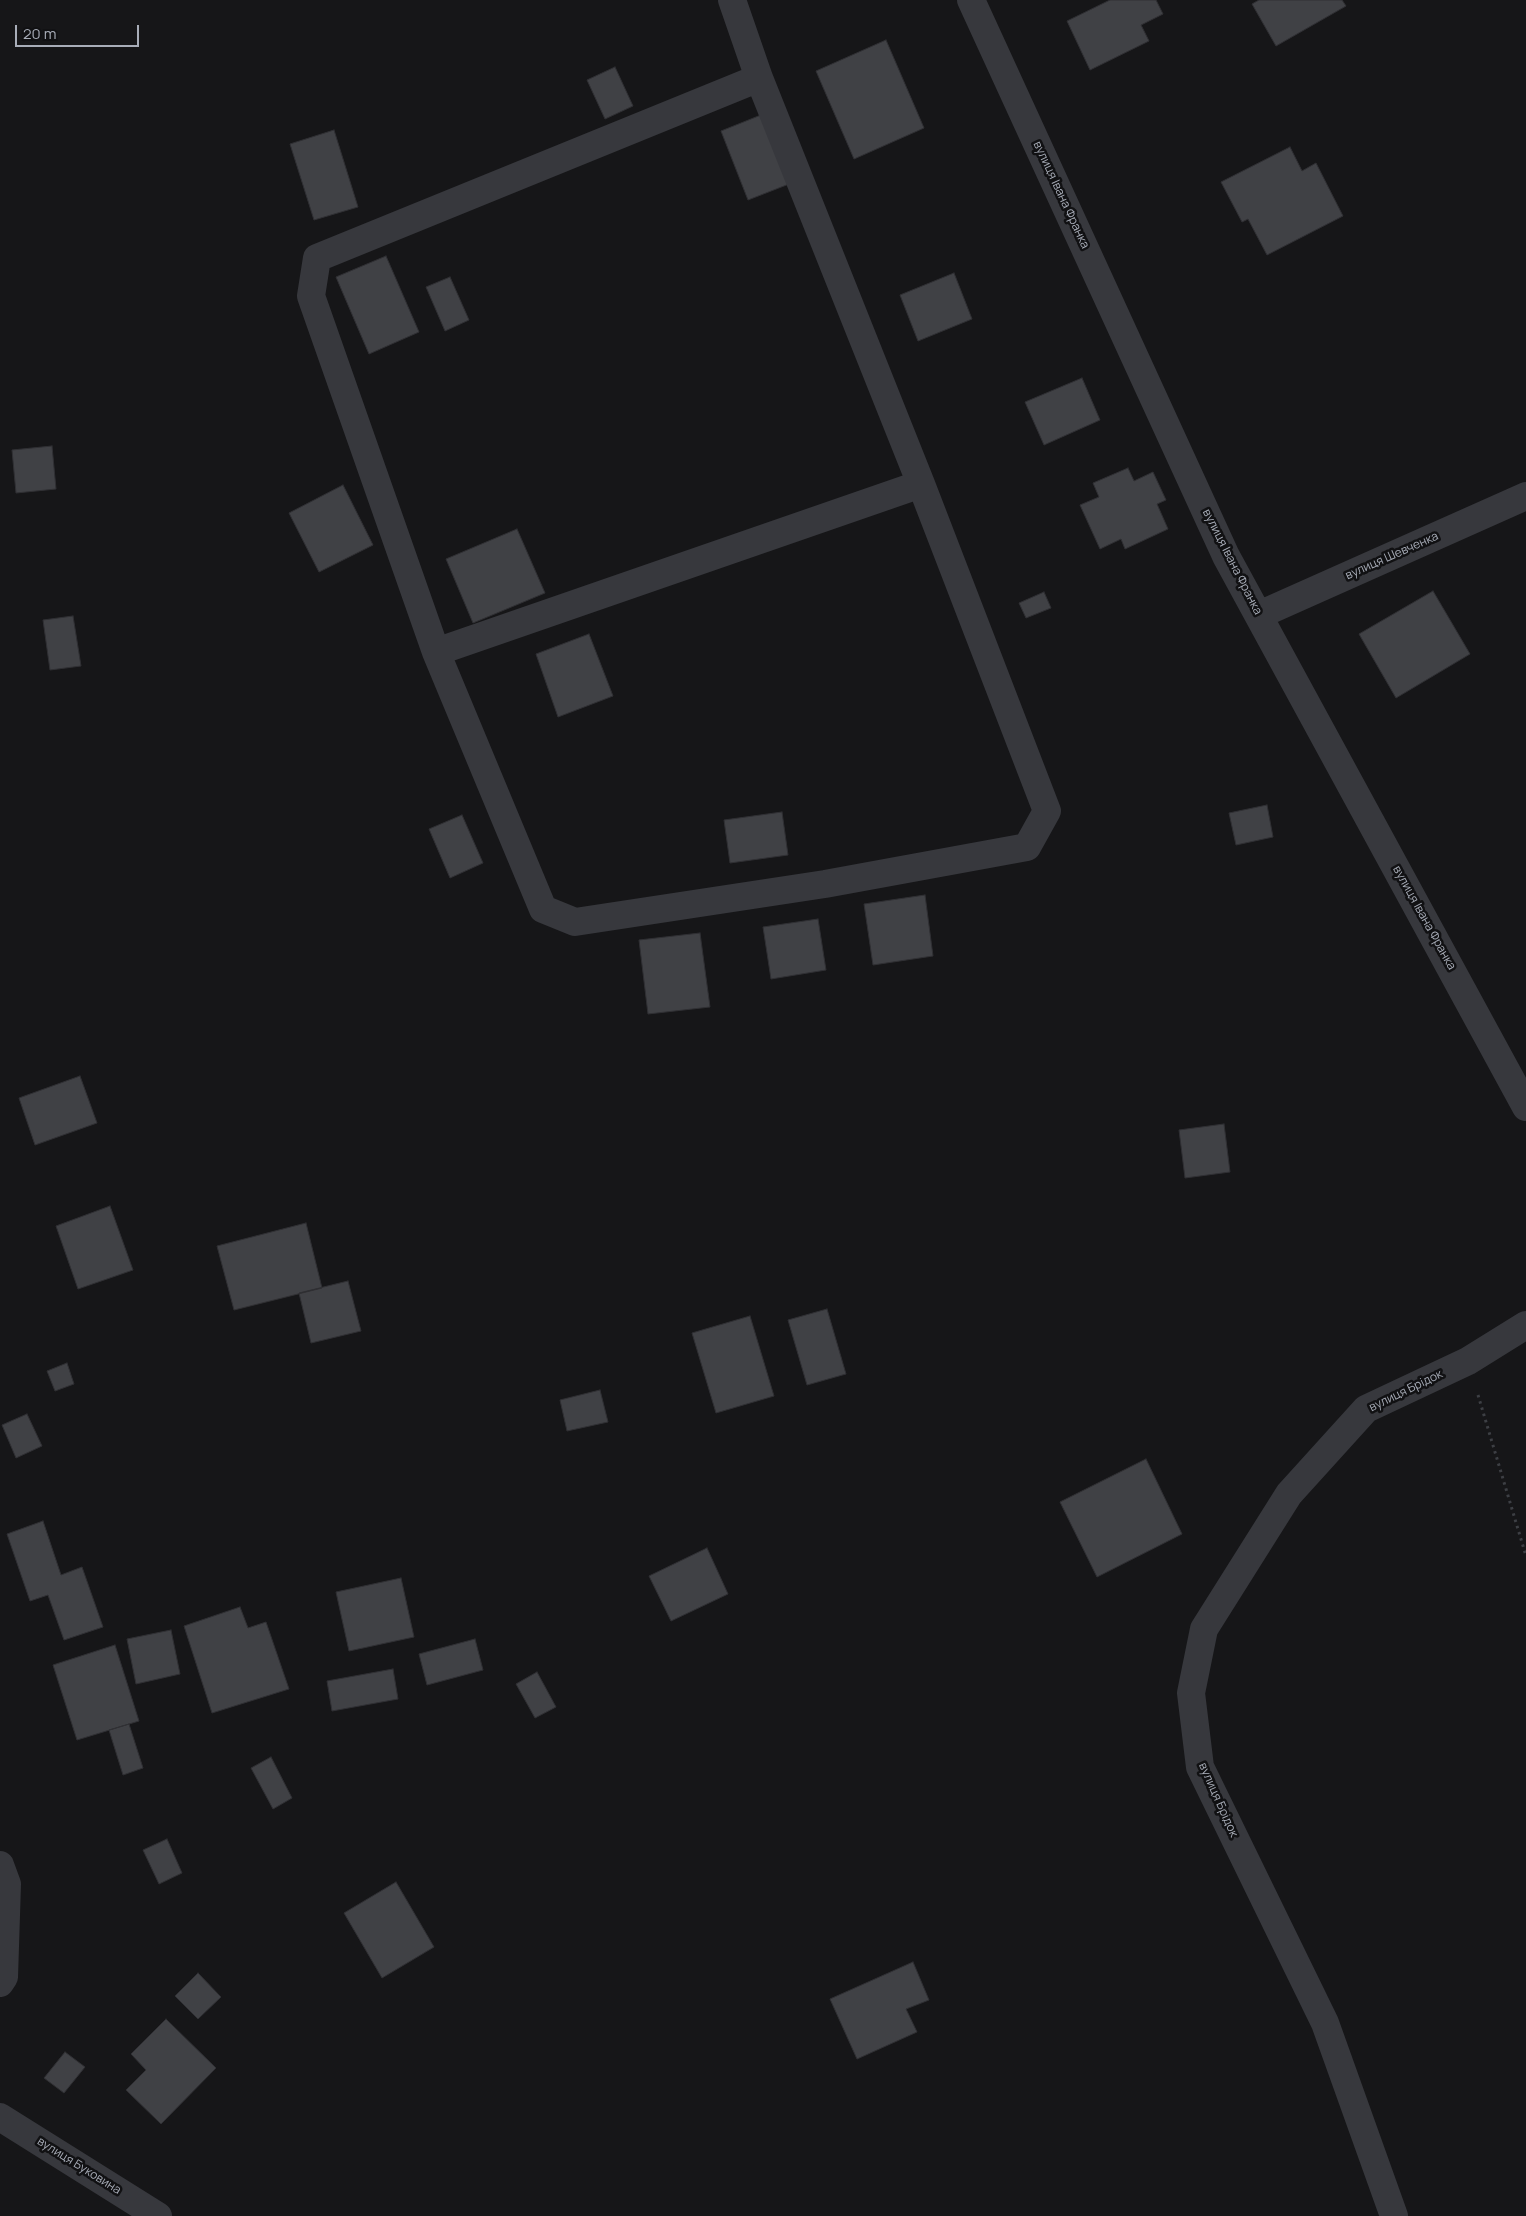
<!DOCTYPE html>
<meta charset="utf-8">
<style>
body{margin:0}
#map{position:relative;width:1526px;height:2216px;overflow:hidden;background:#161618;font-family:Manrope,sans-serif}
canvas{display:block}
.scale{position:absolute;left:15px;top:25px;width:124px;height:22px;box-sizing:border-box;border:2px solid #a8adb8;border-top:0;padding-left:6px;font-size:15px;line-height:18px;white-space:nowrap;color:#a8adb8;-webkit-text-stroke:4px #111113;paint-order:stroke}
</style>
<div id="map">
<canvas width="1526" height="2216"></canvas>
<div class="scale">20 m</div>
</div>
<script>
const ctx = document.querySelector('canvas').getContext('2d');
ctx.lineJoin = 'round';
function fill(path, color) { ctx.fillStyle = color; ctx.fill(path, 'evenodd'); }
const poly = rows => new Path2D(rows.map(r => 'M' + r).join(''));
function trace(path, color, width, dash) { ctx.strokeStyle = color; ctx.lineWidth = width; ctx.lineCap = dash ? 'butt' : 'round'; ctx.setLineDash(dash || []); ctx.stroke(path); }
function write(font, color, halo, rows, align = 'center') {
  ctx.font = font + ' Manrope,sans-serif'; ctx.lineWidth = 5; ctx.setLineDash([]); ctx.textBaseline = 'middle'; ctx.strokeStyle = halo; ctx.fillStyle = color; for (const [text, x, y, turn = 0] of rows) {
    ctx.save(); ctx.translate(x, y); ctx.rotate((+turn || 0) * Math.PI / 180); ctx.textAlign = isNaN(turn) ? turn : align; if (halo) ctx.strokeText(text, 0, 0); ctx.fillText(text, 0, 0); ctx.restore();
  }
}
const building = poly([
 [1110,0,1156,0,1163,14,1141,25,1149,41,1090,70,1067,21,1110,0],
 [1259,0,1342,0,1346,6,1276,46,1252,4,1259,0],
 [886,40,924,128,854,159,816,71,886,40],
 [615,67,633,106,605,119,587,80,615,67],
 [761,115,789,184,748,200,721,131,761,115],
 [334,130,358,207,314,220,290,144,334,130],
 [1290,147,1302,171,1316,163,1343,216,1267,255,1248,219,1242,222,1221,182,1290,147],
 [386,256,419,332,369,354,336,277,386,256],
 [954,273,972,319,918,341,900,295,954,273],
 [450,277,469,320,445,331,426,287,450,277],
 [1082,378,1100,420,1044,445,1025,402,1082,378],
 [52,446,56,489,16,493,12,450,52,446],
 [1128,468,1134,481,1153,472,1166,500,1157,504,1168,529,1125,549,1121,539,1100,549,1080,505,1099,497,1093,483,1128,468],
 [343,485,373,545,319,572,289,513,343,485],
 [517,529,545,593,473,623,446,559,517,529],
 [1433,591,1470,654,1396,698,1359,634,1433,591],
 [1044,592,1051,608,1026,618,1019,603,1044,592],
 [73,616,81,666,50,670,43,620,73,616],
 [589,634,613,696,558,717,536,654,589,634],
 [1267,805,1273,837,1236,845,1229,813,1267,805],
 [782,812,788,855,730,863,724,820,782,812],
 [462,815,483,863,450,878,429,829,462,815],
 [925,895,933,956,873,965,864,904,925,895],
 [818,919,826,970,771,979,763,927,818,919],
 [700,933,710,1007,648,1014,639,940,700,933],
 [80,1076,97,1123,35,1145,19,1098,80,1076],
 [1224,1124,1230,1172,1185,1178,1179,1130,1224,1124],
 [110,1206,133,1270,78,1289,56,1226,110,1206],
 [306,1223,322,1288,234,1310,217,1246,306,1223],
 [348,1281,361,1331,311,1343,299,1293,348,1281],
 [827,1309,846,1374,807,1385,788,1320,827,1309],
 [750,1316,774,1396,716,1413,692,1333,750,1316],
 [67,1363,74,1384,55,1391,47,1371,67,1363],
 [600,1390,608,1422,567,1431,560,1400,600,1390],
 [27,1414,42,1446,16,1458,2,1425,27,1414],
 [1146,1459,1182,1534,1097,1577,1060,1502,1146,1459],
 [43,1521,61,1575,82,1567,103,1627,64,1640,48,1595,30,1601,7,1534,43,1521],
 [707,1548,728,1594,671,1621,649,1576,707,1548],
 [401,1578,414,1637,349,1651,336,1592,401,1578],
 [240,1607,248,1628,266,1622,289,1689,212,1713,184,1626,240,1607],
 [171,1630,180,1674,136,1684,127,1639,171,1630],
 [475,1639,483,1670,427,1685,419,1654,475,1639],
 [115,1645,139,1721,77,1740,53,1665,115,1645],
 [393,1669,398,1699,332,1711,327,1681,393,1669],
 [537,1672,556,1707,535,1718,516,1684,537,1672],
 [129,1724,143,1768,123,1775,109,1730,129,1724],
 [271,1757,292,1798,273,1809,251,1768,271,1757],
 [167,1839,182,1873,159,1884,143,1850,167,1839],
 [396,1882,434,1947,382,1978,344,1913,396,1882],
 [913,1962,929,2000,906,2009,917,2032,857,2059,830,1999,913,1962],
 [198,1973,221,1997,198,2019,175,1996,198,1973],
 [166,2019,216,2068,161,2124,126,2090,146,2070,131,2054,166,2019],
 [65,2052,85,2067,64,2093,44,2078,65,2052]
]);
fill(building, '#404145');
trace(building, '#303034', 1);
trace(poly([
 [1478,1395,1526,1556]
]), '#3d3f44', 3, [2.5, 4]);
trace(poly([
 [732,0,759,78,921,484,1047,811,1027,847,825,884,575,922,543,909,436,652,311,296,317,258,759,78],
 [971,0,1226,556,1526,1107],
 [1259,615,1526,496],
 [436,652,921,484],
 [0,1865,7,1884,4,1977,0,1983],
 [0,2117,158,2216],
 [1394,2216,1325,2023,1200,1767,1191,1693,1204,1629,1289,1494,1366,1409,1468,1361,1526,1325]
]), '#37383d', 28);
write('12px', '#a8adb8', '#111113', [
 ["вулиця Івана Франка",1061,195,65],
 ["вулиця Шевченка",1392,556,-24],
 ["вулиця Івана Франка",1232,562,63],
 ["вулиця Івана Франка",1424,918,61],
 ["вулиця Брідок",1406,1391,-26],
 ["вулиця Брідок",1218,1800,66],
 ["вулиця Буковина",79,2166,32]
]);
</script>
